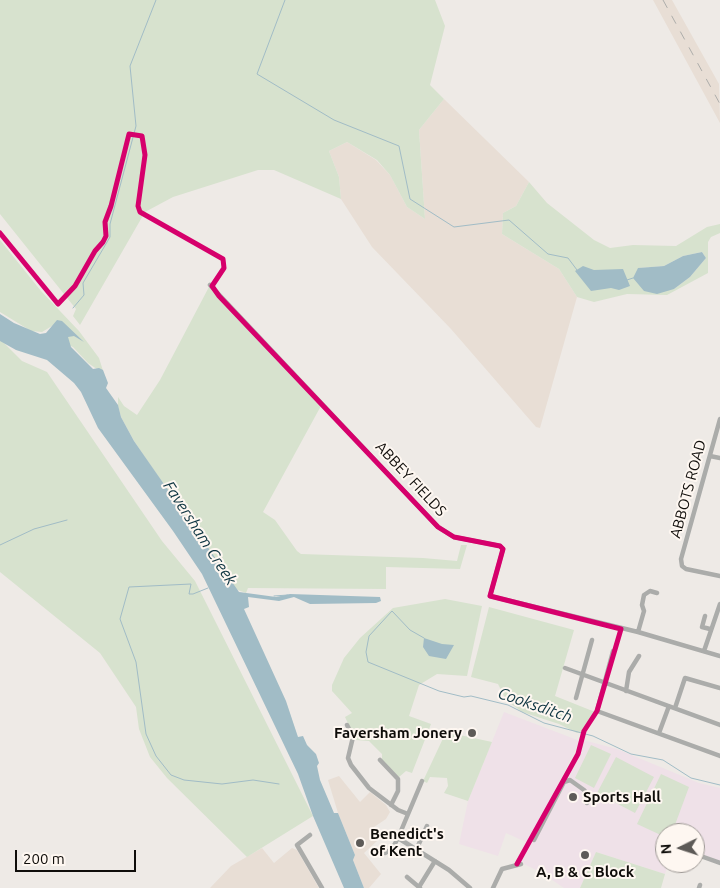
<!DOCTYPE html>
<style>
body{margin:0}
#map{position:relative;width:720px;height:888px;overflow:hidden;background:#eeeae6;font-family:Ubuntu,sans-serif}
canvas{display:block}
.north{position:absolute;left:655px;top:823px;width:50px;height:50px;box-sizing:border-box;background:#fef7f1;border:1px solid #9e9995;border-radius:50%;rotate:266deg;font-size:14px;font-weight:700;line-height:20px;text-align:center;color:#0f0d0a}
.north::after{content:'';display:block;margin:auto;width:18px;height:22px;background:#5d5a57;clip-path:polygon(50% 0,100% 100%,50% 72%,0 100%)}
.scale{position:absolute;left:15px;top:850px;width:121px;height:22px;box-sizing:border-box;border:2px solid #0f0d0a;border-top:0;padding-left:6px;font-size:15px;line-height:18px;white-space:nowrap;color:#0f0d0a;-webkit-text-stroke:4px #fef7f1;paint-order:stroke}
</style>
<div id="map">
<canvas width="720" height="888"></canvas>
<div class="north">N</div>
<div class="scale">200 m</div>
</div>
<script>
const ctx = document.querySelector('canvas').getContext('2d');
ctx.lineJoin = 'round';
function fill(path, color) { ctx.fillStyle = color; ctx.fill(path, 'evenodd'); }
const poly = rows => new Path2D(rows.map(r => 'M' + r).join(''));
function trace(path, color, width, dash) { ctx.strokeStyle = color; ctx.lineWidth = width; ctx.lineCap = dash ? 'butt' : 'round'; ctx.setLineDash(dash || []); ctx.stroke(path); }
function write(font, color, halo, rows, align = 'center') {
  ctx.font = font + ' Ubuntu,sans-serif'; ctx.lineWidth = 4; ctx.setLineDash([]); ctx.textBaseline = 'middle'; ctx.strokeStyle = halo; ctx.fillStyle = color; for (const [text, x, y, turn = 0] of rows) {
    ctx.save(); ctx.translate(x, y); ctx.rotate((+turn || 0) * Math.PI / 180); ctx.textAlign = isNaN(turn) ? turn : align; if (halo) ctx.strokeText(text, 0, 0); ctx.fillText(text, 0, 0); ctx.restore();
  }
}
fill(poly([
 [653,0,672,0,719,84,720,123],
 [444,99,529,182,516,206,503,213,502,234,559,269,577,297,540,428,536,427,451,329,372,247,341,199,339,177,329,151,347,142,376,160,390,175,407,207,425,219,419,130],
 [339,776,360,802,370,792,386,805,390,812,386,819,371,829,377,841,364,853,381,874,369,888,364,888,353,860,355,855,338,813,328,780],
 [262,848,274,863,292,848,297,850,319,888,210,888,231,866]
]), '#e8ded5');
fill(poly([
 [504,712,580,741,528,843,506,833,498,856,459,844,468,801],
 [583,740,617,749,699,783,720,788,720,861,695,852,695,833,665,833,665,863,668,863,665,874,596,852,580,888,564,888,542,873,524,864,523,861,520,862,579,754]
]), '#efe1e8');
fill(poly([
 [0,0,435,0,445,26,430,85,444,99,419,130,425,219,407,207,390,175,377,160,347,142,329,151,339,177,341,199,274,170,258,170,173,197,145,212,80,325,73,316,76,309,0,214],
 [529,182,547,203,594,240,610,248,633,245,676,246,707,227,720,224,720,233,711,237,708,242,708,273,667,295,627,294,594,302,577,297,559,269,502,234,503,213,516,206],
 [702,252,706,258,690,277,674,289,639,268,664,266,683,256],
 [0,240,41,291,79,331,99,358,104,374,88,363,73,347,55,340,57,323,42,332,31,331,0,312],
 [210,285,322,404,263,512,275,520,297,551,301,554,423,558,457,561,461,545,467,545,460,569,386,567,386,589,248,588,246,593,235,589,134,441,121,417,118,406,118,397,124,406,137,415,160,380],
 [0,339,22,361,47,372,162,541,195,581,313,816,247,857,167,778,150,757,139,729,136,707,100,653,0,572],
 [445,599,482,606,467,676,437,674,419,685,409,716,431,724,412,773,406,771,399,777,382,760,382,754,369,741,356,740,345,717,352,713,332,691,332,685,344,658,360,638,393,608],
 [489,607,574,630,555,696,595,712,582,732,577,733,559,724,522,712,506,700,498,684,471,677],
 [446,732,492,742,468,801,444,793,448,786,447,778,430,777,427,783,423,781],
 [591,745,611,754,594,788,575,778],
 [616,757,654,777,635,813,597,793],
 [661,774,689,787,672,833,665,833,665,837,637,824],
 [596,852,665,874,661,888,580,888]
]), '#d7e2ce');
fill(poly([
 [702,252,706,258,690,277,674,289,657,294,644,291,633,278,638,268,664,266,683,256],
 [583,266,594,270,623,269,630,286,619,290,611,288,591,291,575,271],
 [0,314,14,323,40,334,46,333,57,320,62,321,84,342,74,336,68,337,71,347,93,369,99,368,103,370,108,383,106,388,118,405,121,417,134,441,239,592,276,597,290,594,380,597,381,601,376,603,310,604,294,597,279,601,248,597,249,607,244,609,286,701,298,737,303,736,307,745,316,754,319,763,317,766,320,780,334,813,338,813,355,855,353,860,364,888,344,888,313,816,298,774,202,574,173,531,98,428,81,392,74,383,47,360,16,350,0,341],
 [424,638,442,644,454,645,446,659,429,656,423,647]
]), '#a1bcc6');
trace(poly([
 [285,0,257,74,334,120,399,146,410,199,454,227,509,220,548,254,568,258,577,270],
 [627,280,633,278],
 [73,308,84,295,83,283,110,237,110,224,136,126,130,66,156,0],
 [0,545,34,529,67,520],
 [208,588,193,594,189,594,191,584,129,587,120,619,136,662,146,734,156,756,171,775,184,780,222,784,253,780,279,784],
 [274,596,288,595],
 [424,638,410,630,392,611,369,636,366,652,368,662,439,691,464,697,471,696,508,705,544,723,593,736,631,754,663,760,691,778,720,785]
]), '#a1bcc6', 1);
trace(poly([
 [210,285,438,527,454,537,500,546,503,549,490,596,638,632,720,656],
 [720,419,681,559,682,566,686,569,720,576],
 [710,456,720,458],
 [705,616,702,627,710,629],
 [638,632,644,611,642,605,644,595,650,591,657,593],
 [613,651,597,711,720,756],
 [704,651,720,604],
 [565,668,720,725],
 [626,691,629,672,639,656],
 [576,698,592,640],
 [675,708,685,678,720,688],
 [347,725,353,737,348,758,351,765,369,788,398,810,408,814],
 [659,733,669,706],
 [380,760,398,779,398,791,391,805],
 [310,835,297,845,322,888],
 [398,838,449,870,470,888],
 [534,840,564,782,570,780,584,790,588,795,587,803],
 [417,848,427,826],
 [385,853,392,849,398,838,422,781],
 [695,854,720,863],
 [407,877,420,888],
 [419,887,435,861],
 [493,888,502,869,521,864],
 [699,888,700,885]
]), '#abacaa', 4.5);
trace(poly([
 [663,0,720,104]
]), '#adadaa', 1, [9, 9]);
trace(poly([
 [0,233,58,304,75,286,95,251,103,242,106,236,105,222,111,206,129,134,142,136,145,155,138,206,140,212,223,259,224,268,212,286,219,296,438,527,454,537,500,546,503,549,490,596,621,629,597,711,584,731,578,754,517,864]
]), '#d6006c', 5);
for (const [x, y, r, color] of [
 [472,733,5,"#5d5a57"],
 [573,797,5,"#5d5a57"],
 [360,843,5,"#5d5a57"],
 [585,855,5,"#5d5a57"]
]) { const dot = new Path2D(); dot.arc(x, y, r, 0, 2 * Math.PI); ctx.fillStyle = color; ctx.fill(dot); trace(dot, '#fef7f1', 2); }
write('15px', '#0f0d0a', '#fef7f1', [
 ["ABBEY FIELDS",411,479,47],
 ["ABBOTS ROAD",688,489,-75]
]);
write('bold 15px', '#0f0d0a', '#fef7f1', [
 ["Faversham Jonery",462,733,"right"],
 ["Sports Hall",583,797],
 ["Benedict's",370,834],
 ["of Kent",370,851],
 ["A, B & C Block",585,872,"center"]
], 'left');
write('italic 16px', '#0d3441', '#fef7f1', [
 ["Faversham Creek",200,533,57],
 ["Cooksditch",535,705,19]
]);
</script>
